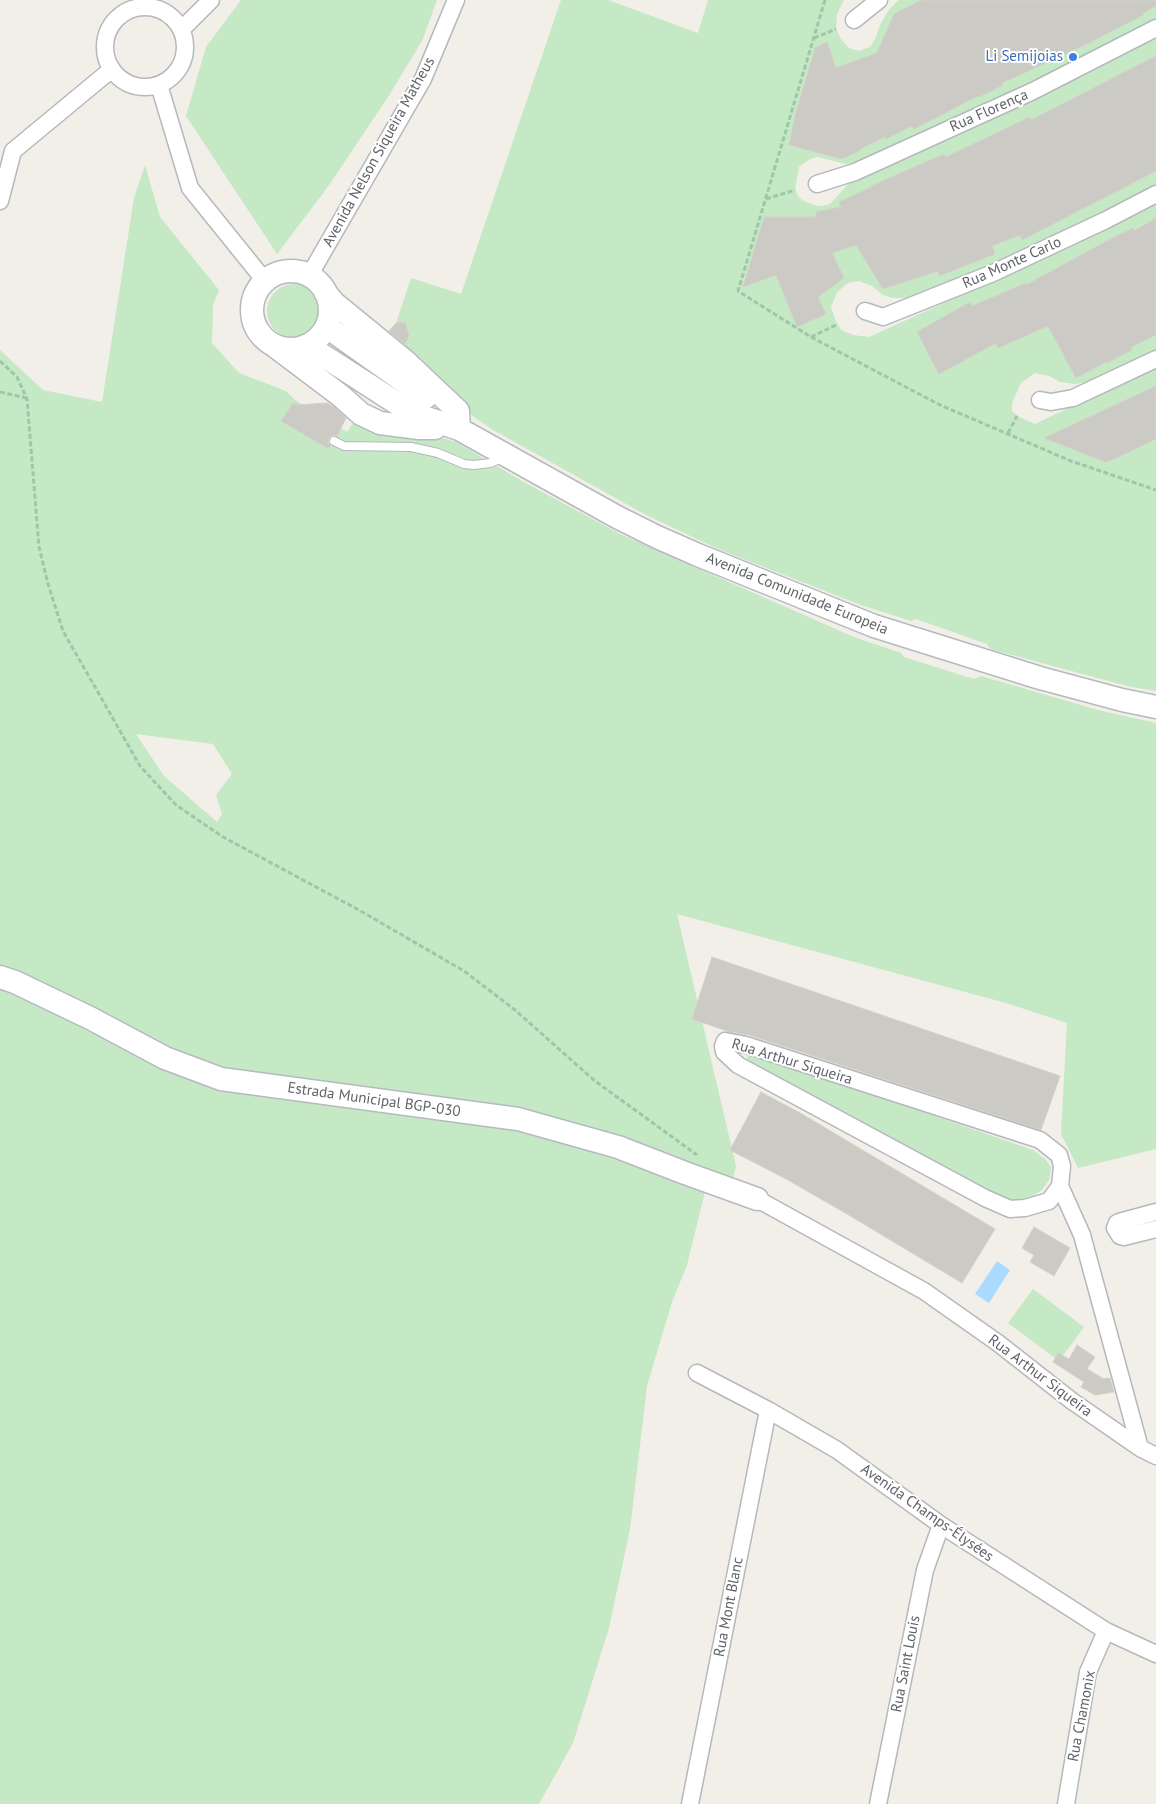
<!DOCTYPE html>
<meta charset="utf-8">
<style>
body{margin:0}
canvas{display:block;background:#f1efe8}
</style>
<canvas width="1156" height="1804"></canvas>
<script>
const ctx = document.querySelector('canvas').getContext('2d');
ctx.lineJoin = 'round';
function fill(path, color) { ctx.fillStyle = color; ctx.fill(path, 'evenodd'); }
const poly = rows => new Path2D(rows.map(r => 'M' + r).join(''));
function trace(path, color, width, dash) { ctx.strokeStyle = color; ctx.lineWidth = width; ctx.lineCap = dash ? 'butt' : 'round'; ctx.setLineDash(dash || []); ctx.stroke(path); }
function write(font, color, halo, rows, align = 'center') {
  ctx.font = font + ' "PT Sans",sans-serif'; ctx.lineWidth = 4; ctx.setLineDash([]); ctx.textBaseline = 'middle'; ctx.strokeStyle = halo; ctx.fillStyle = color; for (const [text, x, y, turn = 0] of rows) {
    ctx.save(); ctx.translate(x, y); ctx.rotate((+turn || 0) * Math.PI / 180); ctx.textAlign = isNaN(turn) ? turn : align; if (halo) ctx.strokeText(text, 0, 0); ctx.fillText(text, 0, 0); ctx.restore();
  }
}
fill(poly([
 [241,0,437,0,422,41,388,97,327,188,277,254,186,116,206,47],
 [561,0,608,0,698,33,708,0,844,0,837,14,836,29,841,39,849,48,859,51,870,47,876,37,880,25,890,8,899,0,1156,0,1156,20,1067,67,864,162,846,164,818,157,810,159,799,167,795,190,799,198,808,203,818,206,827,205,831,203,850,182,1018,106,1156,37,1156,185,977,273,915,296,903,298,892,298,883,295,872,286,859,281,848,283,837,292,831,307,836,321,841,330,853,335,869,337,1085,239,1156,202,1156,350,1094,381,1075,384,1060,382,1049,376,1035,373,1021,383,1012,403,1012,411,1019,417,1035,424,1156,366,1156,691,1127,686,990,649,987,644,916,619,911,621,858,604,718,549,646,515,493,430,464,410,408,354,405,343,409,335,405,322,396,323,411,278,461,294],
 [145,165,160,217,219,290,213,305,212,343,239,373,286,391,294,399,324,419,325,418,347,432,353,423,346,418,349,414,416,433,443,438,456,442,522,481,622,535,854,637,901,653,904,657,974,679,981,676,1098,710,1156,723,1156,1149,1078,1168,1061,1134,1067,1023,1006,1003,677,914,736,1166,729,1196,706,1188,687,1265,672,1302,647,1386,630,1529,609,1628,573,1743,539,1804,0,1804,0,350,43,390,102,402,134,198],
 [293,403,338,433,330,449,281,421],
 [136,734,213,744,232,774,216,795,222,814,217,822,164,776],
 '267 311a27 27 0 1 1 54 0a27 27 0 1 1-54 0Z',
 [753,1053,1033,1150,1045,1159,1051,1167,1049,1180,1042,1190,1033,1196,1021,1199,1006,1200,748,1060,747,1056],
 [1033,1289,1084,1327,1059,1361,1008,1323]
]), '#c5e8c5');
fill(poly([
 [997,1261,1010,1270,989,1303,975,1294]
]), '#aadaff');
const building = poly([
 [921,0,1156,0,1156,6,1143,13,1143,15,1087,44,1002,83,1003,85,979,97,978,96,914,129,912,126,886,139,885,137,860,149,861,150,842,159,789,145,795,116,815,48,827,42,836,68,877,53,894,14,921,0],
 [1156,56,1156,171,1022,240,1020,235,992,246,995,254,939,276,938,271,883,289,856,245,832,253,844,278,818,297,826,314,797,327,776,275,743,287,764,217,816,217,816,212,841,207,839,202,872,187,871,186,944,154,946,157,1030,117,1031,120,1156,56],
 [1156,218,1156,335,1131,347,1132,350,1107,363,1106,362,1076,378,1048,326,998,348,996,343,939,374,917,332,970,302,972,306,1026,283,1026,285,1105,242,1133,228,1134,231,1156,218],
 [405,322,409,335,405,344,389,331,396,323,405,322],
 [1156,386,1156,439,1114,459,1106,462,1044,438,1156,386],
 [293,403,297,405,327,403,334,407,346,418,337,436,333,435,329,438,328,442,331,446,329,449,281,421,293,403],
 [712,957,1060,1076,1041,1130,749,1035,730,1032,692,1019,712,957],
 [761,1092,802,1114,995,1229,962,1283,847,1214,788,1180,730,1150,761,1092],
 [1034,1227,1070,1248,1054,1276,1030,1262,1034,1255,1022,1248,1034,1227],
 [1077,1345,1095,1357,1087,1369,1104,1379,1110,1378,1114,1392,1095,1395,1081,1387,1084,1382,1053,1362,1058,1353,1069,1359,1077,1345]
]);
fill(building, '#cccac5');
trace(building, '#d6d1c6', 1);
const lane = poly([
 [334,441,344,446,411,447,438,453,464,464,474,465,490,463,502,458]
]);
const street = poly([
 '105 47a40 40 0 1 1 80 0a40 40 0 1 1-80 0Z',
 [854,20,879,0],
 [182,29,211,0],
 [159,85,190,188,265,281],
 [817,184,855,172,1033,91,1156,28],
 [0,201,13,151,112,69],
 [309,276,423,79,456,0],
 [865,311,883,317,993,273,1106,220,1156,194],
 [1040,400,1051,402,1073,398,1156,359],
 [725,1041,746,1045,1040,1140,1059,1155,1062,1166,1060,1186,1049,1201,1025,1208,1010,1209,985,1198,738,1065,724,1052,723,1046,725,1041],
 [1060,1186,1082,1235,1140,1448],
 [757,1199,924,1291,998,1343,1072,1401,1140,1448,1156,1456],
 [1156,1212,1119,1222,1117,1223,1115,1228,1120,1236,1124,1237,1156,1229],
 [697,1373,768,1410,837,1450,941,1525,1106,1631,1156,1654],
 [690,1804,768,1410],
 [878,1804,925,1570,941,1525],
 [1066,1804,1088,1672,1106,1631]
]);
const secondary = poly([
 '252 310a39 39 0 1 1 78 0a39 39 0 1 1-78 0Z',
 [325,292,334,303,405,361,458,411,459,429],
 [327,327,426,397],
 [305,346,316,351,412,413,459,429,617,517,657,537,698,555,874,626,1040,678,1122,700,1156,707],
 [276,347,341,396,361,414,380,423,419,428,435,428],
 [0,977,15,982,90,1018,165,1058,221,1079,518,1119,618,1147,685,1173,757,1199]
]);
trace(lane, '#b5b8bc', 10);
trace(street, '#b5b8bc', 19);
trace(secondary, '#b6babf', 25);
trace(poly([
 [825,0,738,291,811,337,940,405,1071,461,1156,490],
 [814,38,836,29],
 [766,199,795,190],
 [811,337,838,324],
 [0,361,17,377,27,399,39,547,48,584,63,631,140,766,176,805,223,837,359,910,464,971,515,1010,595,1081,697,1155],
 [0,392,26,398],
 [1008,433,1017,416]
]), '#9cc7a9', 3, [5, 2.5]);
trace(lane, '#fff', 8);
trace(street, '#fff', 16);
trace(secondary, '#fff', 22);
for (const [x, y, r, color] of [
 [1073,57,5,"#3f7fe0"]
]) { const dot = new Path2D(); dot.arc(x, y, r, 0, 2 * Math.PI); ctx.fillStyle = color; ctx.fill(dot); trace(dot, '#fff', 2); }
write('15px', '#366cbe', '#fff', [
 ["Li Semijoias",1063,57]
], 'right');
write('15px', '#5f6368', '#fff', [
 ["Rua Florença",989,111,-24],
 ["Avenida Nelson Siqueira Matheus",379,152,-61],
 ["Rua Monte Carlo",1012,263,-24],
 ["Avenida Comunidade Europeia",797,594,22],
 ["Rua Arthur Siqueira",792,1062,17],
 ["Estrada Municipal BGP-030",374,1100,8],
 ["Rua Arthur Siqueira",1040,1376,37],
 ["Avenida Champs-Élysées",927,1513,35],
 ["Rua Mont Blanc",729,1607,-79],
 ["Rua Saint Louis",906,1664,-79],
 ["Rua Chamonix",1082,1716,-79]
]);
</script>
